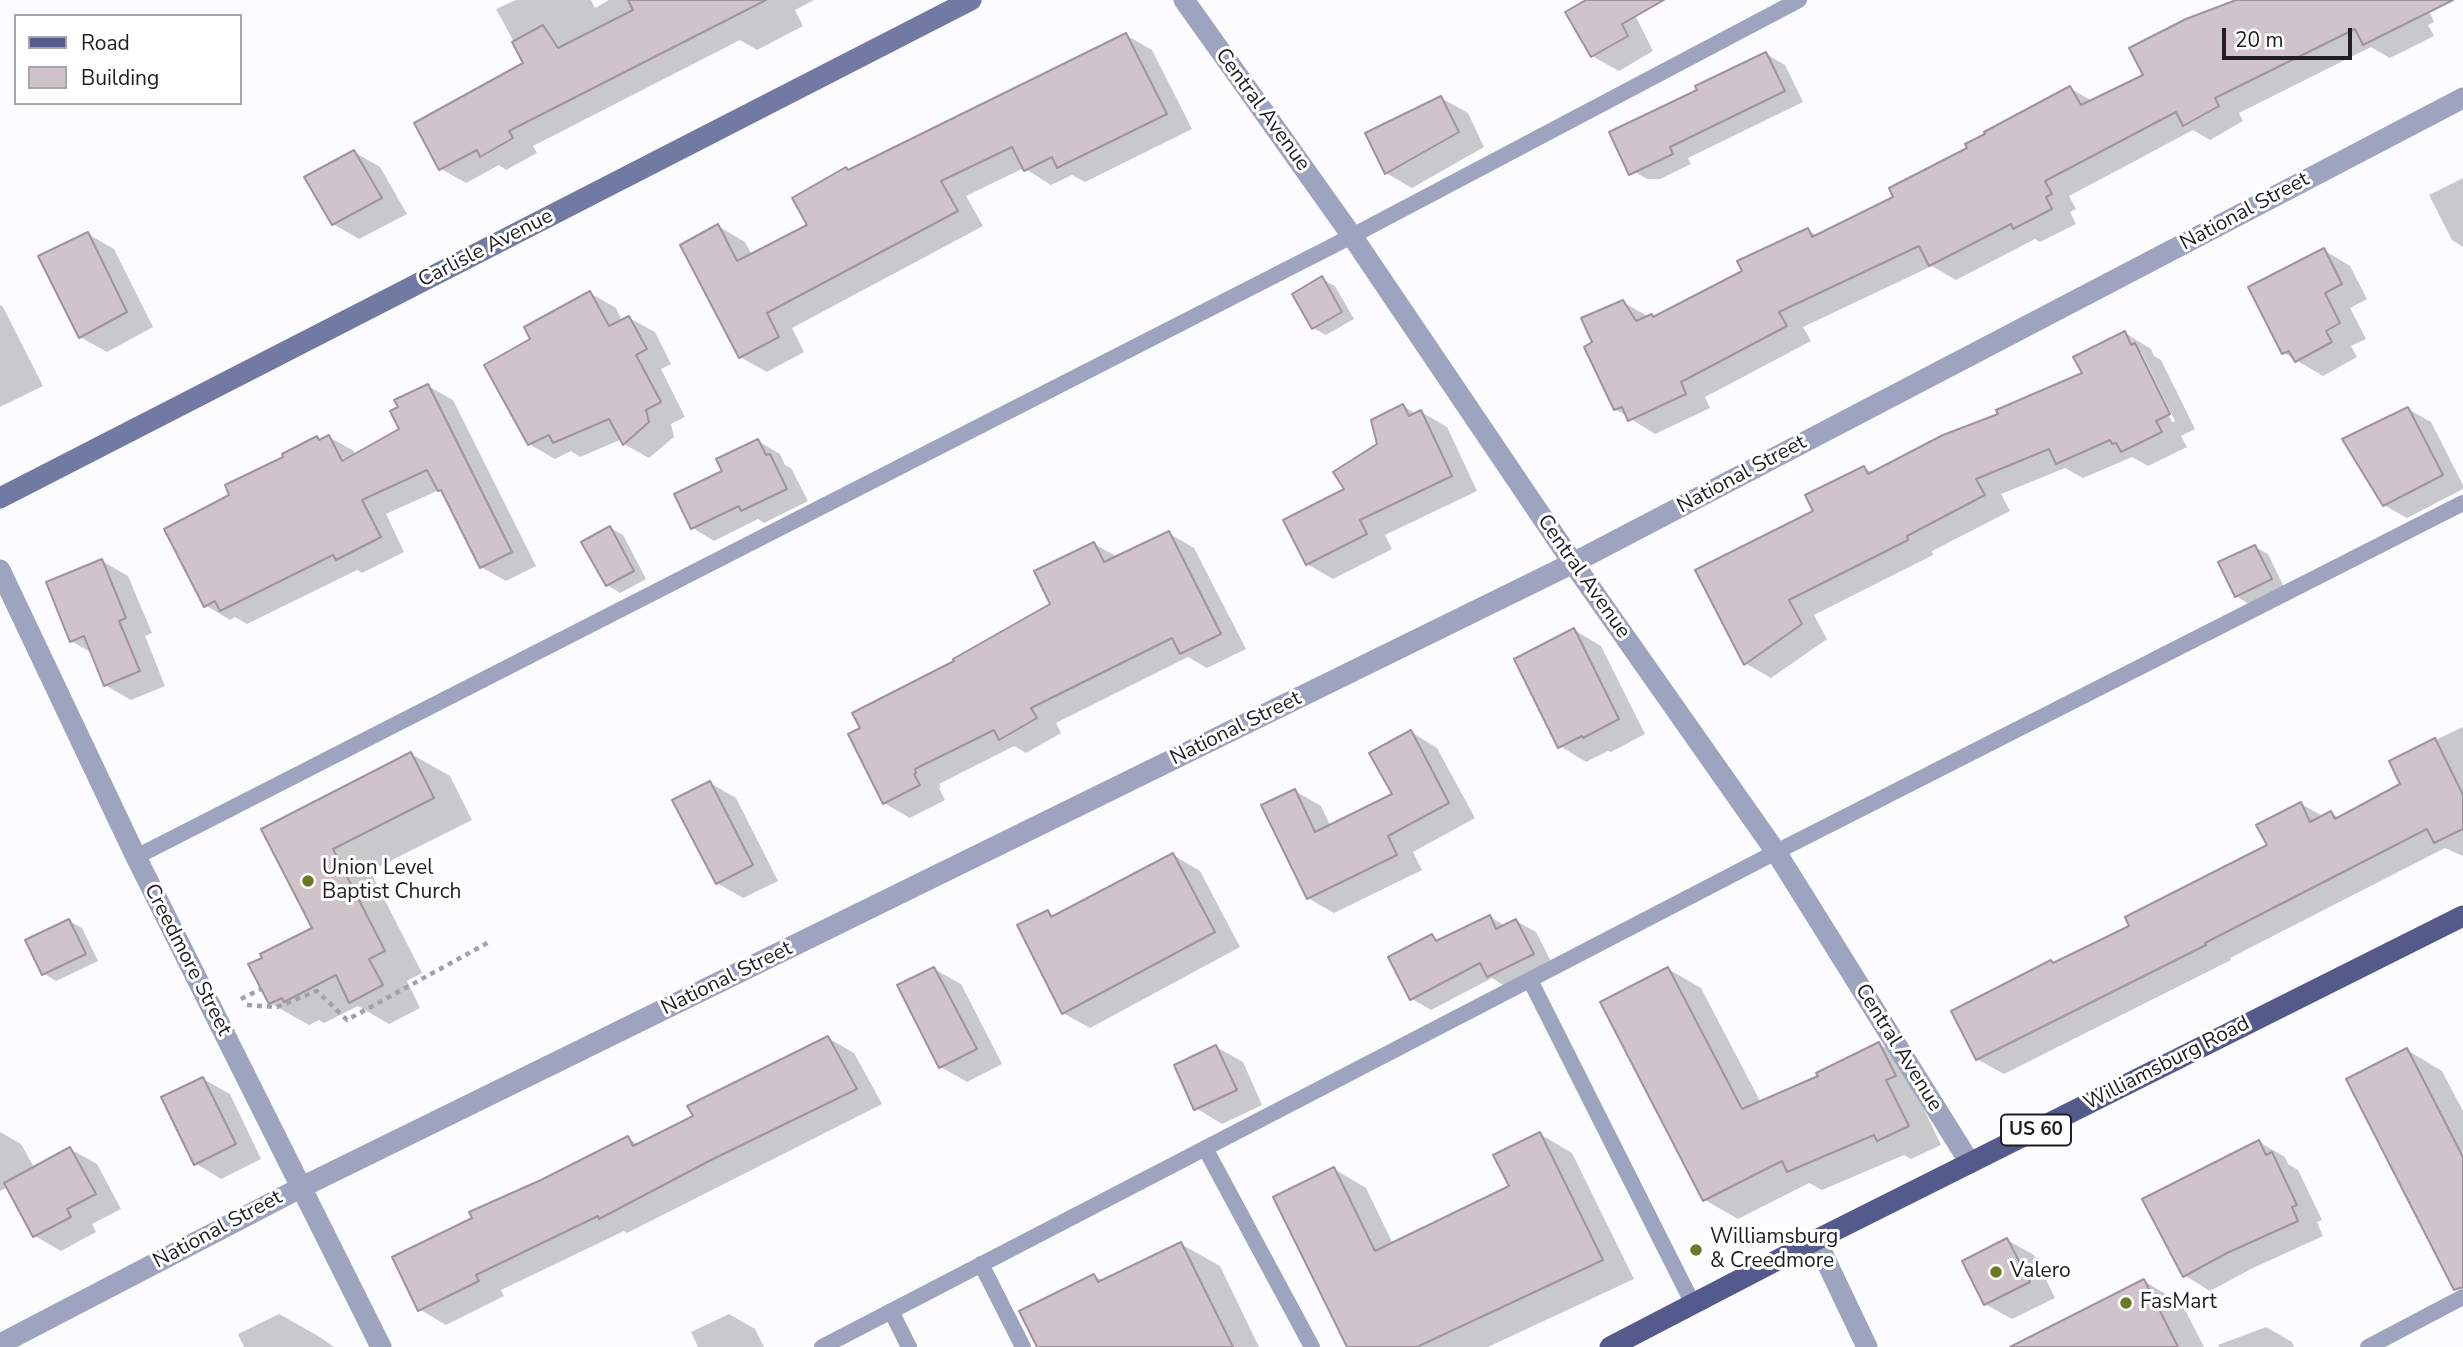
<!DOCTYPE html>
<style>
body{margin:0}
#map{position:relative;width:2463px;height:1347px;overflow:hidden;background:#fcfbfd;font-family:"Nunito Sans",sans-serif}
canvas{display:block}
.legend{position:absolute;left:14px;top:14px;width:228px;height:91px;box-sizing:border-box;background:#fff;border:2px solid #a6a5a7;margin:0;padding:9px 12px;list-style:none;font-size:21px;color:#201e22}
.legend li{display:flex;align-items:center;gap:14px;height:35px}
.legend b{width:35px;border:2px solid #a6a5a7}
.scale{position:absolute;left:2222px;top:28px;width:130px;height:32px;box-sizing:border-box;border:4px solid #201e22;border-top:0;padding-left:9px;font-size:21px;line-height:24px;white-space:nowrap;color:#201e22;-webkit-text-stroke:5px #fff;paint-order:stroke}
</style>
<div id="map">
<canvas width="2463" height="1347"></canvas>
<ul class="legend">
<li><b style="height:9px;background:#545b8c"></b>Road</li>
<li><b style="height:19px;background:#d0c3ca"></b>Building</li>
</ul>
<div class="scale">20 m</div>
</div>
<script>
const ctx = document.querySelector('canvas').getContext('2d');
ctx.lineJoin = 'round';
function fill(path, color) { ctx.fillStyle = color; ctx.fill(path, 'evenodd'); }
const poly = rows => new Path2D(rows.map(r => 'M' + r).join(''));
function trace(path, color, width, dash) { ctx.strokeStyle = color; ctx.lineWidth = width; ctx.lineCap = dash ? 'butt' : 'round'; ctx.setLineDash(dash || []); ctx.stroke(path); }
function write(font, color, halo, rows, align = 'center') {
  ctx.font = font + ' "Nunito Sans",sans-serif'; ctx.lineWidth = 6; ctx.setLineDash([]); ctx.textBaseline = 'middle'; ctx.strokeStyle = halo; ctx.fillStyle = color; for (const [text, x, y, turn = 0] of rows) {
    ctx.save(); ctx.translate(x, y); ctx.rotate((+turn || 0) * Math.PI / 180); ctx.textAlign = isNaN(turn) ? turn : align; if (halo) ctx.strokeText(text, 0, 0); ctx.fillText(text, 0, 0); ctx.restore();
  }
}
fill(poly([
 [516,0,591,0,595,8,609,0,814,0,795,10,803,26,757,50,740,40,533,146,537,153,506,170,499,165,466,183,441,169,526,64,496,9],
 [1590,0,1619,0,1631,7,1653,51,1619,71,1592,56],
 [2240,0,2424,0,2434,22,2428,25,2434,36,2390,58,2371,47,2239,113,2243,121,2210,140,2193,130,2069,196,2076,209,2070,212,2076,224,2040,242,2035,239,1956,280,1932,266,1803,327,1811,341,1705,397,1710,408,1655,434,1615,409,1594,343,1623,302,1649,317,1655,318,1744,272,1808,230,1818,236,1896,198,1969,149,2070,88,2092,101,2145,76],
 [1126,35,1152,50,1192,129,1085,182,1072,175,1051,185,1024,168,966,196,983,226,792,328,804,352,767,372,740,357,718,226,745,242,752,255,809,226,849,171],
 [1766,54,1785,65,1803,102,1688,158,1691,164,1660,179,1647,179,1628,168,1699,91],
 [1441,98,1468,113,1484,147,1412,188,1386,173],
 [354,152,380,167,407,214,359,239,333,224],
 [2463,178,2463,247,2452,240,2429,195],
 [88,234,114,249,153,327,107,352,80,337],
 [2324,250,2350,266,2367,299,2350,308,2366,339,2351,346,2357,357,2323,376,2284,353],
 [1322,279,1335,286,1354,319,1326,335,1313,328],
 [590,293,616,308,622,321,629,318,655,332,671,364,661,369,685,417,671,424,674,437,649,458,624,444,622,439,580,457,571,451,555,459,529,444,533,340],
 [0,305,3,307,43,386,0,407],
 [2125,333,2151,349,2154,356,2161,360,2195,429,2181,436,2187,447,2148,466,2132,457,2083,478,2065,468,2001,494,2010,511,1932,551,1933,555,1814,615,1827,639,1771,678,1745,663,1815,511,1864,468,1873,473,2084,373],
 [2137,352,2141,352,2175,421,2172,422],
 [428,386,453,400,536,566,506,581,481,567,444,493,439,490,386,514,404,552,362,573,357,570,247,624,235,617,230,620,205,605,232,496,285,457,317,438,321,441,329,437,354,451,356,455,402,430],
 [1403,406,1416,414,1421,412,1447,427,1477,491,1385,535,1392,549,1333,579,1307,564,1346,490,1379,445],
 [2408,409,2431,422,2463,485,2463,489,2407,518,2384,505],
 [758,441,780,454,785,465,791,468,808,501,764,523,758,519,714,541,693,528,724,472],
 [610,528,623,535,646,579,620,593,607,585],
 [1168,533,1194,548,1246,649,1207,668,1188,657,1056,723,1061,733,1026,753,1014,746,939,784,941,787,939,788,945,800,910,818,884,803,957,662,1053,605,1094,544,1118,557],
 [2255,547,2268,554,2284,587,2249,604,2236,596],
 [102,561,128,576,152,633,145,636,165,686,131,700,105,685,92,653,71,641],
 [1574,630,1601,646,1645,734,1611,752,1608,751,1586,762,1560,746],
 [2463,727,2463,856,2445,848,2230,958,2231,960,2004,1074,1977,1059,2055,964,2131,927,2269,846,2301,804,2323,816,2331,813,2340,818,2403,785,2391,761],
 [1411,732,1437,748,1475,818,1413,852,1422,870,1334,913,1308,898,1295,791,1321,806,1331,827,1394,795],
 [411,754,450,776,472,820,370,871,422,973,407,981,420,1008,389,1024,358,1006,324,1023,319,1020,309,1025,270,1003,314,929,263,829],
 [710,783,736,798,778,881,743,898,717,883],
 [1173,855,1200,871,1240,947,1090,1028,1063,1013,1048,912,1056,916],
 [1490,917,1506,926,1516,921,1536,932,1553,965,1508,988,1492,978,1431,1010,1412,999,1432,936,1440,941],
 [69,921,82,928,98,961,56,981,43,973],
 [934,969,961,984,1002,1064,967,1082,941,1067,899,986],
 [1668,969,1701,988,1761,1103,1820,1077,1879,1044,1912,1063,1919,1099,1941,1145,1911,1159,1904,1155,1822,1190,1809,1183,1738,1219,1705,1200,1602,1003],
 [828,1038,854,1053,882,1104,627,1233,624,1231,501,1290,504,1296,446,1325,419,1309,474,1219,627,1138,640,1145,695,1117],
 [1216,1047,1243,1062,1262,1105,1222,1124,1196,1108],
 [2407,1050,2442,1071,2463,1111,2463,1290,2453,1285],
 [203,1079,230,1094,261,1159,221,1179,195,1163],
 [0,1132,21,1144,35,1169,70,1149,97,1164,121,1209,92,1224,96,1232,61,1251,35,1236,8,1187,0,1191],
 [1540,1134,1572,1153,1634,1279,1488,1347,1349,1347,1334,1169,1366,1188,1393,1244,1511,1187],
 [2259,1142,2285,1157,2288,1164,2298,1170,2322,1220,2317,1222,2323,1236,2253,1268,2210,1291,2184,1275],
 [2007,1240,2034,1255,2055,1298,2012,1319,1985,1304],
 [1181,1244,1220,1266,1259,1347,1039,1347,1094,1276,1104,1281],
 [2144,1281,2182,1304,2204,1347,2063,1347],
 [279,1314,318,1336,334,1347,244,1347,238,1334],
 [729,1314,755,1329,764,1347,698,1347,691,1332],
 [2266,1327,2292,1342,2294,1347,2219,1347,2218,1345]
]), '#0003');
const building = poly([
 [628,0,766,0,509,131,513,138,480,157,477,150,439,170,414,123,523,63,512,42,543,25,558,48,633,10,628,0],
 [1586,0,1664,0,1622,24,1628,36,1591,57,1565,12,1586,0],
 [2236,0,2453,0,2363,45,2355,29,2215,98,2219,106,2183,126,2176,112,2045,181,2052,194,2046,197,2052,209,2013,229,2011,224,1929,266,1919,246,1779,312,1787,326,1681,382,1686,394,1628,421,1622,407,1614,410,1584,347,1592,342,1581,318,1623,300,1636,321,1652,314,1653,317,1742,271,1737,261,1808,228,1812,237,1893,197,1889,188,1967,148,1965,144,1985,134,1984,132,2070,86,2081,105,2143,75,2129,48,2186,19,2236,0],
 [1126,33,1167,114,1057,168,1052,157,1024,171,1012,147,941,181,958,211,767,313,779,337,739,358,680,245,718,224,737,261,807,225,792,198,846,167,848,170,1126,33],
 [1766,52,1785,91,1670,147,1673,154,1629,175,1609,132,1697,90,1695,86,1766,52],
 [1441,96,1459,132,1385,174,1365,133,1441,96],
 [354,150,382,198,332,225,304,177,354,150],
 [88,232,127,312,79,338,38,256,88,232],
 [2324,248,2342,284,2325,293,2340,323,2326,331,2332,342,2295,362,2289,351,2282,354,2248,287,2324,248],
 [1322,276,1342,312,1312,329,1292,294,1322,276],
 [590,291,609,326,629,316,647,349,636,355,661,402,646,410,649,422,623,445,609,419,553,443,549,435,528,445,484,365,530,339,524,327,590,291],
 [2125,331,2131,345,2135,343,2170,414,2156,421,2162,432,2121,452,2116,443,2112,444,2110,440,2056,464,2049,449,1976,479,1985,495,1907,536,1908,540,1789,600,1802,624,1744,665,1695,570,1813,511,1805,495,1864,466,1868,474,1943,435,1998,414,1996,410,2082,373,2073,357,2125,331],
 [428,384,512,552,480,568,441,490,438,491,427,470,362,500,381,537,336,560,333,555,220,611,215,601,204,607,164,529,229,495,225,485,283,457,282,454,317,436,319,440,329,435,342,461,399,429,390,411,398,407,394,400,428,384],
 [1403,404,1409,416,1421,410,1452,476,1360,520,1367,534,1306,565,1283,520,1344,489,1333,472,1377,444,1371,420,1403,404],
 [2408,407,2443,475,2383,506,2342,439,2408,407],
 [758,439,766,455,770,454,787,489,741,511,739,506,691,529,674,494,722,471,716,459,758,439],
 [610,526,634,571,606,586,581,542,610,526],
 [1169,531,1221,634,1180,654,1172,638,1031,708,1037,718,999,740,994,730,915,769,916,773,914,774,920,785,883,804,848,734,860,728,852,713,954,661,953,659,1050,604,1034,571,1094,542,1104,562,1169,531],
 [2255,545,2272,579,2235,597,2218,562,2255,545],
 [102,559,126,618,119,621,140,671,104,686,84,636,70,642,46,582,102,559],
 [1574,628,1619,719,1583,738,1582,736,1558,748,1514,659,1574,628],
 [1411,730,1449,803,1388,836,1397,855,1307,899,1261,805,1295,789,1315,832,1392,794,1369,753,1411,730],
 [2435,738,2463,795,2463,829,2434,843,2427,829,2423,831,2205,943,2206,945,1976,1060,1951,1011,2051,960,2053,963,2129,926,2125,917,2267,845,2256,825,2301,802,2310,822,2331,811,2335,819,2400,784,2389,761,2435,738],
 [411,752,434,798,333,849,385,951,369,959,383,985,349,1003,336,975,284,1002,282,998,269,1004,248,964,262,958,260,954,312,928,261,829,411,752],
 [710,781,753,865,716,884,672,800,710,781],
 [1173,853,1215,932,1062,1014,1017,925,1048,910,1051,917,1173,853],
 [1490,915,1496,929,1516,919,1534,954,1487,977,1480,963,1410,1000,1388,957,1432,934,1436,941,1490,915],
 [69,919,86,954,42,975,25,940,69,919],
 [934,967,977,1049,939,1068,897,985,934,967],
 [1668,967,1742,1109,1818,1076,1816,1073,1879,1042,1896,1076,1886,1080,1909,1126,1877,1141,1874,1135,1787,1172,1782,1161,1703,1201,1600,1002,1668,967],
 [828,1036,857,1089,713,1159,599,1219,598,1216,476,1275,479,1281,418,1311,392,1257,472,1218,469,1212,541,1180,628,1136,633,1146,693,1116,687,1106,828,1036],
 [1216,1045,1237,1090,1194,1110,1174,1065,1216,1045],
 [2407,1048,2463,1157,2463,1287,2454,1290,2346,1079,2407,1048],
 [203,1077,236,1144,194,1165,161,1097,203,1077],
 [1540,1132,1603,1260,1417,1347,1347,1347,1273,1197,1334,1167,1375,1251,1509,1186,1493,1155,1540,1132],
 [2259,1140,2266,1155,2272,1152,2297,1205,2292,1207,2298,1221,2227,1253,2183,1277,2142,1199,2259,1140],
 [70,1147,96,1194,67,1209,71,1217,33,1237,4,1183,70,1147],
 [2007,1238,2030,1282,1984,1305,1962,1261,2007,1238],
 [1181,1242,1233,1347,1037,1347,1019,1311,1094,1274,1098,1282,1181,1242],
 [2144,1279,2178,1347,2010,1347,2144,1279]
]);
fill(building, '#d0c3ca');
trace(building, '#a0939a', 2);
trace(poly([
 [241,999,261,989],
 [247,1005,277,1007,317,991,347,1020,491,941]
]), '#a2a1a4', 4.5, [5, 5]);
trace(poly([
 [136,857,1352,236,1799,0],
 [1530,980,1693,1304],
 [1205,1148,1312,1347],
 [981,1264,1023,1347],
 [891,1311,909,1347],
 [822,1347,1776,852,2463,503],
 [2368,1347,2463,1297]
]), '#9ea4c0', 16);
trace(poly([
 [1184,0,1352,236,1573,563,1776,852,1970,1163],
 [0,570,136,857,381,1347],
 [1816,1240,1867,1347],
 [0,1344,302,1187,1573,563,2463,98]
]), '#9ea4c0', 21);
trace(poly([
 [0,498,971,0]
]), '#7279a2', 21);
trace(poly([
 [1610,1347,1816,1240,2463,916]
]), '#545b8c', 21);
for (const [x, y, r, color] of [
 [308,881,7,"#6b7926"],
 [1696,1250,7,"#6b7926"],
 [1996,1272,7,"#6b7926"],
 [2126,1303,7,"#6b7926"]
]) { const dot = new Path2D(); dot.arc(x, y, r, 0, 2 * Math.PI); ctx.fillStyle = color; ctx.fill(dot); trace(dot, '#fff', 2.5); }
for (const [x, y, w] of [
 [2036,1130,70]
]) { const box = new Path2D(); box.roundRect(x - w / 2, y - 15.5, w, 31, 5); ctx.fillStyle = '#fff'; ctx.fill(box); trace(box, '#201e22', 2); }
write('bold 19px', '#201e22', null, [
 ["US 60",2036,1130]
]);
write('21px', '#201e22', '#fff', [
 ["Central Avenue",1262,110,54],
 ["National Street",2245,212,-28],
 ["Carlisle Avenue",486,249,-27],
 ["National Street",1742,475,-28],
 ["Central Avenue",1583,577,55],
 ["National Street",1236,729,-26],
 ["Creedmore Street",187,960,63],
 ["National Street",727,979,-26],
 ["Central Avenue",1898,1048,58],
 ["Williamsburg Road",2167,1064,-27],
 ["National Street",218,1230,-28]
]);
write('21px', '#201e22', '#fff', [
 ["Union Level",322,869],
 ["Baptist Church",322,893],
 ["Williamsburg",1710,1238],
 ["& Creedmore",1710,1262],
 ["Valero",2010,1272],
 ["FasMart",2140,1303]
], 'left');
</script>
